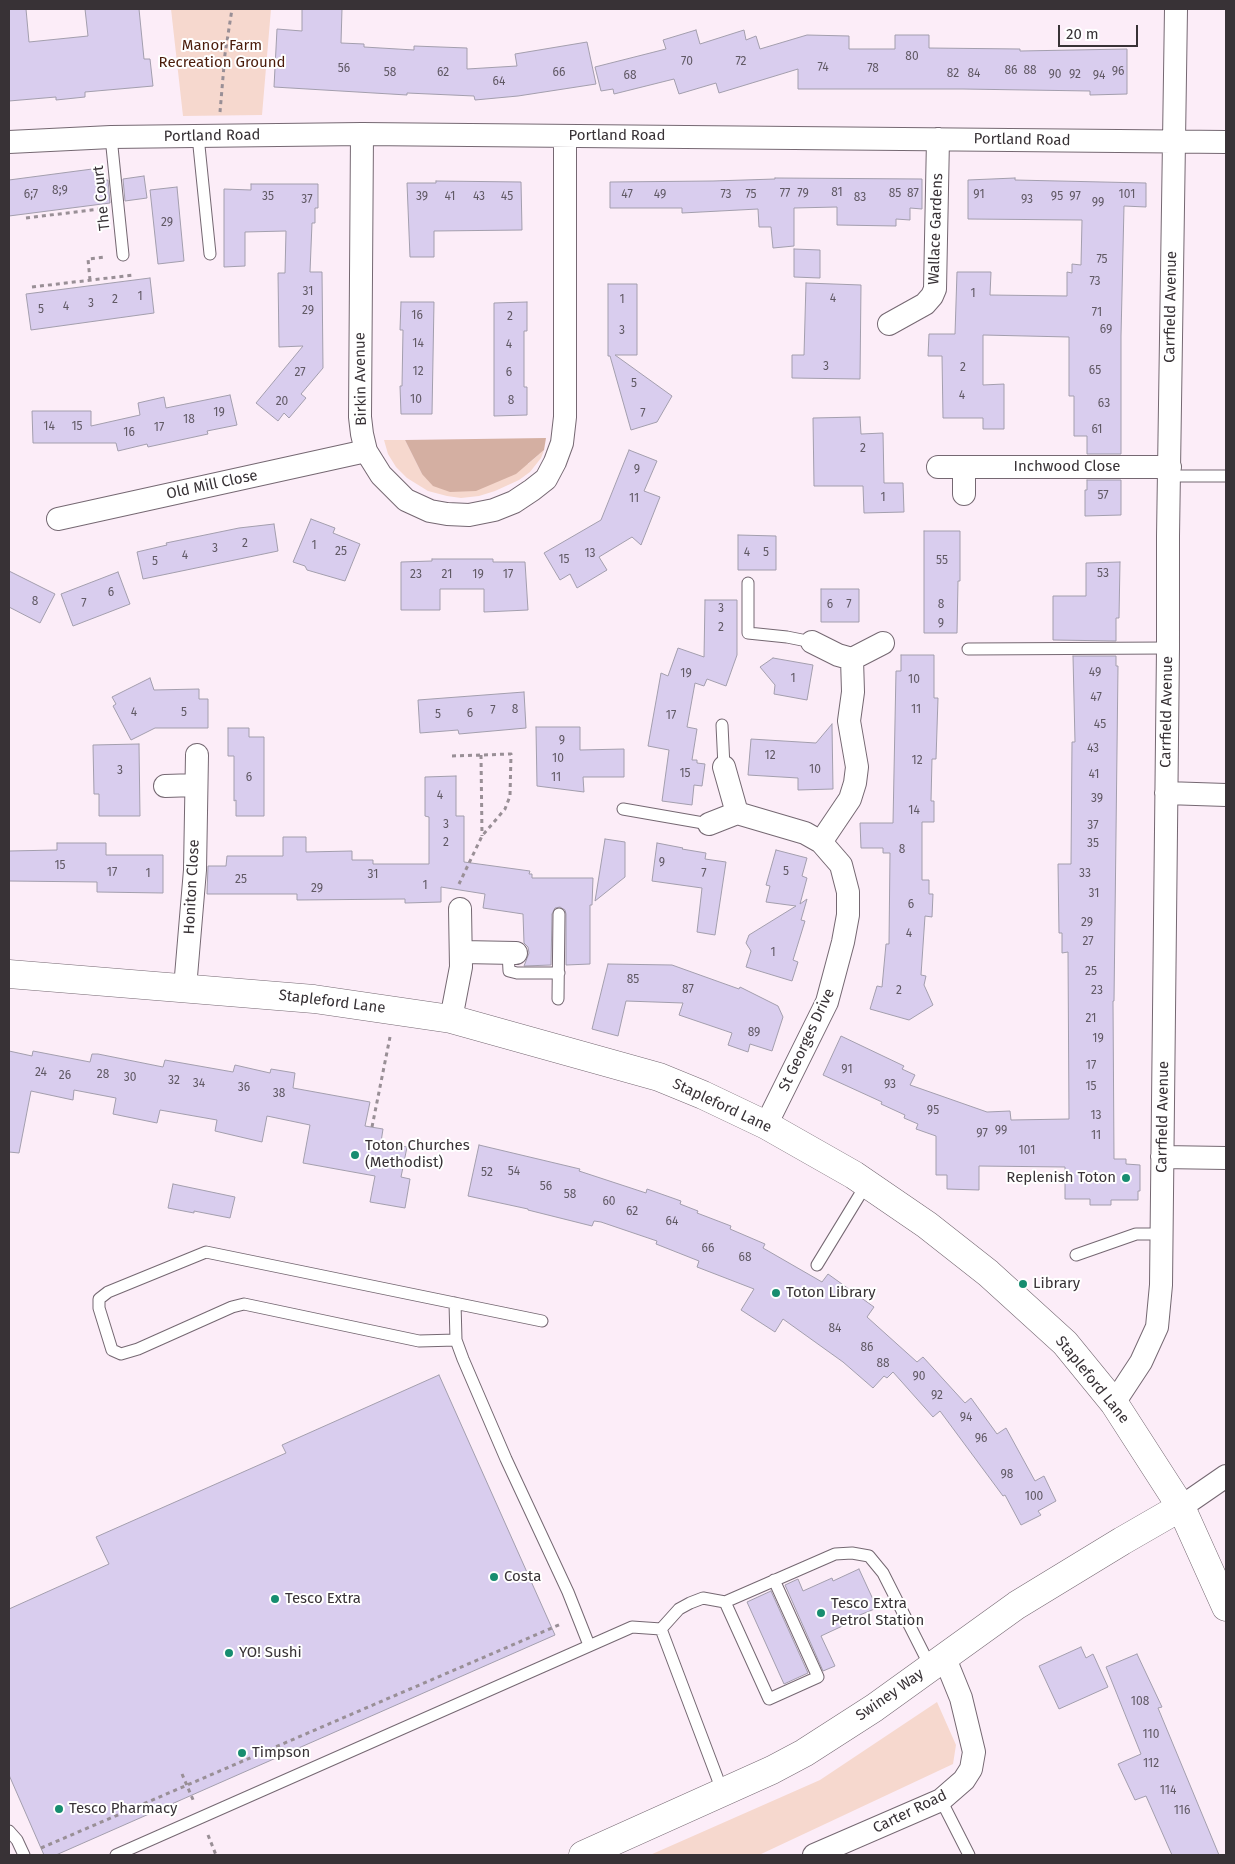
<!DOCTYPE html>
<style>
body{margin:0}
#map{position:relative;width:1235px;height:1864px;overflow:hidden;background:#fcedf8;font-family:"Fira Sans",sans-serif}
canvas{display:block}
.frame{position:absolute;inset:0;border:10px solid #383236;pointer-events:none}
.scale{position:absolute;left:1058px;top:25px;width:80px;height:22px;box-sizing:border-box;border:2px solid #383236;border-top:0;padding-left:6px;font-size:15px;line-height:18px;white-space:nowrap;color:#383236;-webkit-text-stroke:4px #fff;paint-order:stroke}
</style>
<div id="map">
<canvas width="1235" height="1864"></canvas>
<div class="frame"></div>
<div class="scale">20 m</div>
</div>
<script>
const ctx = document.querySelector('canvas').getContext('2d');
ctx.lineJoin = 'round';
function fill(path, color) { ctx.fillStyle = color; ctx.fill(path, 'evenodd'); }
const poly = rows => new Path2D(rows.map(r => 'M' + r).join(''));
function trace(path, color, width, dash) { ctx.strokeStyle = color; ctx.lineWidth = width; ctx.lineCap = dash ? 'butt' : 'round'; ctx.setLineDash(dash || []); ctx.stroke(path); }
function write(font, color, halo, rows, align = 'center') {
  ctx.font = font + ' "Fira Sans",sans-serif'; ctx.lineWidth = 4; ctx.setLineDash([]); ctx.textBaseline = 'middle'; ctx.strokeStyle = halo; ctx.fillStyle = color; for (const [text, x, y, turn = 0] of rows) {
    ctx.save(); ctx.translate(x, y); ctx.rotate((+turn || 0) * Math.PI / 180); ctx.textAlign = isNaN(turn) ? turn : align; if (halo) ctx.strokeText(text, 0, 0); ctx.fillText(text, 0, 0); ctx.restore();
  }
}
fill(poly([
 [171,9,271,9,262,115,183,116],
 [384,440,405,440,422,474,528,464,544,450,541,458,530,472,519,480,495,491,479,496,461,498,447,496,428,491,407,478,396,467,388,454],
 [937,1702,956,1745,953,1764,759,1855,650,1855,820,1780]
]), '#f6d8ce');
fill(poly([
 [546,438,544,450,516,474,476,491,450,492,433,486,422,474,405,440]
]), '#d4afa2');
const building = poly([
 [9,9,26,9,29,42,88,36,85,9,139,9,144,59,150,59,153,86,85,92,85,97,56,100,56,97,9,101,9,9],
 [302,9,342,9,341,43,364,44,364,47,414,50,414,46,467,48,467,69,517,66,515,54,587,42,596,84,518,96,475,100,474,96,407,93,407,95,274,87,277,29,302,31,302,9],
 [696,30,700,44,744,30,746,40,756,36,760,49,807,35,849,36,849,49,895,49,895,35,929,35,929,48,1020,49,1020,51,1127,49,1127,94,1090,95,1090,91,963,89,798,89,798,69,719,93,716,83,679,94,674,79,614,94,613,89,601,91,595,67,666,49,663,40,696,30],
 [100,168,102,181,108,180,110,203,9,216,9,180,100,168],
 [144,176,147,198,125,201,123,179,144,176],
 [775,178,922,179,922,209,910,208,910,220,896,219,896,226,837,225,837,207,794,208,794,246,773,248,771,227,759,227,758,209,682,213,682,208,610,208,610,182,713,181,775,179,775,178],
 [1015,178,1015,180,1146,183,1146,207,1124,206,1121,336,1121,454,1087,454,1087,436,1074,436,1074,396,1069,396,1069,337,983,335,983,385,1004,384,1004,429,983,429,983,418,943,418,942,356,928,356,929,334,955,334,957,272,991,272,990,295,1067,296,1067,272,1072,273,1072,264,1081,265,1082,220,968,219,968,180,1015,178],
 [436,181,521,182,522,230,434,231,434,257,410,257,407,183,436,183,436,181],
 [251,184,318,184,318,208,315,208,315,223,312,223,310,272,322,272,323,368,301,394,306,398,289,418,284,413,278,421,256,403,303,346,279,347,278,273,285,273,286,231,245,232,245,266,224,267,224,189,251,190,251,184],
 [177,187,184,261,158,264,150,190,177,187],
 [794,249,820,250,820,278,794,277,794,249],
 [150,278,154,313,31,330,26,294,150,278],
 [806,283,861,285,860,379,792,378,792,355,804,355,806,283],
 [608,284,637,284,637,355,615,355,672,396,657,422,631,430,610,356,608,356,608,284],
 [401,302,434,302,432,414,401,414,400,386,402,386,403,330,400,330,401,302],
 [527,302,527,331,524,331,524,387,527,387,527,415,494,416,494,303,527,302],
 [230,395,237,425,207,431,208,434,148,447,147,444,118,451,116,443,33,443,32,411,91,411,91,426,140,415,138,403,164,397,166,408,230,395],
 [860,417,861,434,883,433,884,483,903,483,904,512,864,513,863,486,814,486,813,418,860,417],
 [629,450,657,461,644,491,660,497,641,545,632,537,599,557,607,570,577,588,570,574,560,580,544,553,601,520,629,450],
 [1087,480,1121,480,1121,515,1085,516,1085,490,1087,490,1087,480],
 [311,519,335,528,333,533,360,544,345,581,307,570,305,566,293,562,311,519],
 [274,524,278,551,143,579,137,552,167,545,166,543,239,528,274,524],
 [924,531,960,531,960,581,958,581,957,633,924,633,924,531],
 [738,535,776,536,776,570,738,570,738,535],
 [432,559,493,559,493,562,525,562,528,610,484,612,484,589,440,589,440,610,401,610,401,562,432,561,432,559],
 [1120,562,1119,618,1116,618,1116,641,1053,640,1053,596,1086,596,1086,563,1120,562],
 [9,571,55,594,40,623,9,607,9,571],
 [118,572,130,604,73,626,61,594,118,572],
 [821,589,859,589,859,622,821,622,821,589],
 [705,600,737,600,737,655,726,686,707,679,704,686,695,683,687,727,697,729,692,760,697,760,697,763,705,764,702,786,694,785,692,805,662,801,669,750,648,746,661,673,668,676,678,648,704,657,705,600],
 [901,655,934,655,934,698,938,698,936,759,932,759,931,801,934,801,934,822,922,822,922,880,929,880,929,894,933,894,932,917,925,916,921,975,926,976,924,985,933,1005,909,1020,870,1009,877,986,882,987,886,944,889,944,890,853,883,853,883,848,861,848,860,823,893,823,896,671,901,671,901,655],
 [1073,656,1116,656,1116,666,1118,666,1114,1001,1113,1001,1114,1159,1126,1159,1126,1164,1140,1165,1140,1191,1138,1191,1138,1200,1111,1200,1111,1205,1090,1205,1090,1199,1065,1199,1065,1167,979,1166,979,1190,947,1189,947,1175,936,1175,936,1136,916,1129,918,1124,904,1118,905,1115,881,1104,882,1102,823,1075,841,1036,904,1066,902,1069,915,1075,910,1085,987,1112,1010,1111,1011,1120,1069,1119,1068,952,1062,953,1062,933,1059,933,1058,864,1071,864,1072,742,1075,742,1073,656],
 [773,658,813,665,807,700,774,694,775,685,760,667,773,658],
 [150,678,154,690,199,689,199,699,208,699,208,728,155,728,131,740,113,706,116,704,112,697,150,678],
 [524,692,526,728,459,734,458,730,420,733,418,700,524,692],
 [832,724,833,789,798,790,798,778,748,775,751,739,816,743,832,724],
 [536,727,580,727,580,750,624,749,624,777,583,777,584,792,537,786,536,727],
 [228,728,249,728,249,737,264,737,264,816,236,816,236,800,234,801,234,756,228,756,228,728],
 [139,744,140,816,99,816,99,794,94,794,93,745,139,744],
 [456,776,456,816,464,816,464,862,530,871,529,874,532,874,532,878,593,878,592,905,590,905,590,964,566,965,566,914,565,910,560,907,555,908,552,914,551,965,524,966,529,953,528,947,524,943,523,914,483,908,485,894,441,887,441,902,405,903,405,899,297,900,297,894,207,894,208,866,226,866,227,856,283,856,283,837,306,837,306,852,352,851,352,860,373,860,373,864,429,864,429,817,425,816,425,777,456,776],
 [605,839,625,842,625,877,595,901,605,839],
 [57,843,106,843,106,855,163,855,163,893,97,892,97,882,9,881,9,851,57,850,57,843],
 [657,843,683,848,682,849,706,853,705,859,726,862,715,935,697,932,702,888,652,881,657,843],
 [776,850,807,858,802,876,807,878,800,904,807,899,801,920,805,921,793,960,798,962,792,981,746,967,751,951,746,943,749,935,796,906,766,902,770,886,766,885,776,850],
 [608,964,672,965,739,989,740,987,778,1006,783,1017,772,1051,750,1044,748,1052,728,1045,732,1033,679,1015,683,1003,626,1001,618,1036,592,1029,608,964],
 [9,1051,32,1056,33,1051,90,1062,92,1054,98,1054,163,1067,165,1060,233,1072,235,1065,270,1073,271,1069,295,1073,293,1088,370,1102,365,1126,383,1129,381,1142,407,1147,401,1177,410,1179,405,1208,370,1202,375,1176,303,1163,310,1125,267,1116,262,1142,215,1131,217,1120,160,1110,157,1123,113,1114,116,1098,74,1090,73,1100,31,1091,19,1153,9,1152,9,1051],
 [479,1145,580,1169,579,1171,646,1193,647,1189,681,1201,680,1204,698,1211,697,1213,731,1226,730,1229,765,1244,763,1248,822,1282,828,1274,874,1307,867,1317,917,1362,923,1357,965,1403,971,1398,997,1434,1006,1428,1035,1481,1044,1476,1056,1501,1038,1511,1041,1515,1021,1525,1005,1495,1003,1496,940,1411,933,1417,893,1372,887,1378,884,1376,873,1388,843,1362,783,1319,775,1332,741,1310,754,1289,697,1267,699,1261,656,1244,657,1241,601,1222,594,1221,592,1226,528,1210,528,1209,468,1196,479,1145],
 [173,1184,235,1197,230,1218,194,1211,194,1213,168,1208,173,1184],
 [439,1375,555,1635,56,1855,44,1855,9,1775,9,1609,109,1564,96,1537,286,1453,282,1445,439,1375],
 [859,1569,877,1608,850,1619,851,1622,821,1636,835,1666,823,1671,785,1585,798,1579,803,1591,832,1578,833,1581,859,1569],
 [771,1591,808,1673,784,1684,747,1602,771,1591],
 [1081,1647,1086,1658,1093,1654,1108,1687,1059,1709,1039,1666,1081,1647],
 [1137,1654,1162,1707,1158,1708,1219,1855,1172,1855,1146,1796,1135,1800,1118,1764,1141,1754,1106,1667,1137,1654]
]);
fill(building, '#d9cdee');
trace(building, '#a39ead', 1);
const lane = poly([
 [198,136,210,254],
 [111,137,123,255],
 [1170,476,1226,476],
 [748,583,748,633,787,637,812,642],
 [968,649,1168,648],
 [722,725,724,767],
 [623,809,709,824],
 [508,952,509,971,517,973,559,973],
 [558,999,559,914],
 [1076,1255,1136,1234,1161,1234],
 [817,1265,867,1183],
 [455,1303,456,1340,463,1359,506,1459,568,1592,589,1645],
 [456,1340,419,1341,244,1304,232,1307,138,1349,121,1354,112,1350,99,1308,99,1299,108,1292,206,1252,542,1321],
 [725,1602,769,1699,818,1677,774,1580],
 [661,1629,679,1609,690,1603,703,1598,725,1602,835,1554,852,1553,869,1556,883,1573,930,1666],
 [661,1629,723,1793],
 [941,1800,969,1855],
 [9,1831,17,1840,24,1855],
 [116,1855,632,1627,661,1629]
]);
const street = poly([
 [362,134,360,417,362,434,366,451,381,475,406,500,430,511,447,514,469,515,494,510,514,502,532,490,546,479,555,462,562,443,565,417,565,136],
 [9,142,111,137,362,134,1226,142],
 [889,324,925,304,932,296,935,289,938,139],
 [938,467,1170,467],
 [964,494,964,467],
 [58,519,366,451],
 [812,642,838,655,852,659,883,643],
 [724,767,737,813,805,833,821,842,841,865,848,892,848,915,843,942,827,1002,766,1125],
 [165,786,196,785],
 [1166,793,1226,795],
 [709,824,737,813],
 [821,842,850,799,855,783,857,767,849,721,853,692,852,659],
 [462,952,516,953],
 [185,988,195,870,197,755],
 [451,1019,461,967,460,909],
 [1162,1157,1226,1158],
 [1114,1403,1141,1362,1157,1327,1161,1285,1168,648,1168,536,1176,9],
 [1181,1507,1226,1476],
 [814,1855,941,1800,964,1780,971,1769,974,1752,961,1698,944,1656]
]);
const secondary = poly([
 [9,974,314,999,451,1019,659,1077,703,1095,766,1125,854,1175,927,1225,988,1273,1065,1343,1114,1403,1181,1507,1226,1607],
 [583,1855,772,1770,804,1753,874,1708,1017,1605,1122,1541,1181,1507]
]);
trace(lane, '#756872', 13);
trace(street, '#756872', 24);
trace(secondary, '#756872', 29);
trace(poly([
 [220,112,225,54,232,9],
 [26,218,100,209],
 [90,280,88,259,104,257],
 [32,287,134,275],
 [481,755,482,836],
 [452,756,511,754,510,796,505,809,482,836,459,884],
 [372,1127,390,1037],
 [182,1774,194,1802],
 [208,1835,216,1855],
 [41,1848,561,1624]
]), '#998f96', 3, [4, 4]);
trace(lane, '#fff', 11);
trace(street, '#fff', 22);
trace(secondary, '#fff', 28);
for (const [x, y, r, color] of [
 [355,1155,5,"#178d70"],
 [1126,1178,5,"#178d70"],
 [1023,1284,5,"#178d70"],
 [776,1293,5,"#178d70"],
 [494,1577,5,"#178d70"],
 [275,1599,5,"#178d70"],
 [821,1613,5,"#178d70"],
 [229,1653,5,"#178d70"],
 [242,1753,5,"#178d70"],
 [59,1809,5,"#178d70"]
]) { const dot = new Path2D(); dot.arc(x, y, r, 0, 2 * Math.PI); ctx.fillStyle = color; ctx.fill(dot); trace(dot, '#fff', 2); }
write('12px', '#605964', null, [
 ["80",912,57],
 ["70",687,62],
 ["72",741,62],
 ["74",823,68],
 ["56",344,69],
 ["78",873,69],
 ["86",1011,71],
 ["88",1030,71],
 ["96",1118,72],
 ["58",390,73],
 ["62",443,73],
 ["66",559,73],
 ["82",953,74],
 ["84",974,74],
 ["90",1055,75],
 ["92",1075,75],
 ["68",630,76],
 ["94",1099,76],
 ["64",499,82],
 ["8;9",60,191],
 ["81",837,193],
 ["77",785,194],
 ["79",803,194],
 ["85",895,194],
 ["87",913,194],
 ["6;7",31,195],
 ["47",627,195],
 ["49",660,195],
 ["73",726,195],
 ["75",751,195],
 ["91",979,195],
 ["101",1127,195],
 ["35",268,197],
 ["39",422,197],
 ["41",450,197],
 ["43",479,197],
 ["45",507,197],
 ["95",1057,197],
 ["97",1075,197],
 ["83",860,198],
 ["37",307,200],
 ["93",1027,200],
 ["99",1098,203],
 ["29",167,223],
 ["75",1102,260],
 ["73",1095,282],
 ["31",308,292],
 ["1",973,294],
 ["1",140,297],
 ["4",833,299],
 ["2",115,300],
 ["1",622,300],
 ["3",91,304],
 ["4",66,307],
 ["5",41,310],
 ["29",308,311],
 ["71",1097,313],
 ["16",417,316],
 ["2",510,317],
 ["69",1106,330],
 ["3",622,331],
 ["14",418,344],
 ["4",509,345],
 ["3",826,367],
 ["2",963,368],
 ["65",1095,371],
 ["12",418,372],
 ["27",300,373],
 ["6",509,373],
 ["5",634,384],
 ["4",962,396],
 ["10",416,400],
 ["8",511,401],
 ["20",282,402],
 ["63",1104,404],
 ["19",219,413],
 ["7",643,414],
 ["18",189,420],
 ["14",49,427],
 ["15",77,427],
 ["17",159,428],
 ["61",1097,430],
 ["16",129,433],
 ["2",863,449],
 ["9",637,470],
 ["57",1103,496],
 ["1",883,498],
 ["11",634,499],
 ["2",245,544],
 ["1",314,546],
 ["3",215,549],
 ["25",341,552],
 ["4",747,553],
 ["5",766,553],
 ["13",590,554],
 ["4",185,556],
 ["15",564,560],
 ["55",942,561],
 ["5",155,562],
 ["53",1103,574],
 ["23",416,575],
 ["21",447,575],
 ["19",478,575],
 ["17",508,575],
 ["6",111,593],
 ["8",35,602],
 ["7",84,604],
 ["6",830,605],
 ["7",849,605],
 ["8",941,605],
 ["3",721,609],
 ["9",941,624],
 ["2",721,628],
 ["49",1095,673],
 ["19",686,674],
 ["1",793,679],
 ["10",914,680],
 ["47",1096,698],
 ["8",515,710],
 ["11",916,710],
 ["7",493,711],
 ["4",134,713],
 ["5",184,713],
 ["6",470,714],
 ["5",438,715],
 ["17",671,716],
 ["45",1100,725],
 ["9",562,741],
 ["43",1093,749],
 ["12",770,756],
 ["10",558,759],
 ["12",917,761],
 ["10",815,770],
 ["3",120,771],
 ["15",685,774],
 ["41",1094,775],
 ["6",249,778],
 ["11",556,778],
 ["4",440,796],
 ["39",1097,799],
 ["14",914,811],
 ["3",446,825],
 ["37",1093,826],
 ["2",446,843],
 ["35",1093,844],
 ["8",902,850],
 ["9",662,863],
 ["15",60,866],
 ["5",786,872],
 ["17",112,873],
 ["1",148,874],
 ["7",704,874],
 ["33",1085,874],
 ["31",373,875],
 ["25",241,880],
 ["1",425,886],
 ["29",317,889],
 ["31",1094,894],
 ["6",911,905],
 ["29",1087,923],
 ["4",909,934],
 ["27",1088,942],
 ["1",773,953],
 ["25",1091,972],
 ["85",633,980],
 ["87",688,990],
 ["2",899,991],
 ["23",1097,991],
 ["21",1091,1019],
 ["89",754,1033],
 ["19",1098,1039],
 ["17",1091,1066],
 ["91",847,1070],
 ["24",41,1073],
 ["28",103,1075],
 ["26",65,1076],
 ["30",130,1078],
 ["32",174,1081],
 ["34",199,1084],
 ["93",890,1085],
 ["15",1091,1087],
 ["36",244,1088],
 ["38",279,1094],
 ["95",933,1111],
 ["13",1096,1116],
 ["99",1001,1131],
 ["97",982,1134],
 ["11",1096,1136],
 ["101",1027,1151],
 ["54",514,1172],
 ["52",487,1173],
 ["56",546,1187],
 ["58",570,1195],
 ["60",609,1202],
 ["62",632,1212],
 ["64",672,1222],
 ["66",708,1249],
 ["68",745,1258],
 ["84",835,1329],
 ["86",867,1348],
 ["88",883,1364],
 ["90",919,1377],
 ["92",937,1396],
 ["94",966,1418],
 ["96",981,1439],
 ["98",1007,1475],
 ["100",1034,1497],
 ["108",1140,1702],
 ["110",1151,1735],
 ["112",1151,1764],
 ["114",1168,1791],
 ["116",1182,1811]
]);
write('15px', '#4b1c0a', '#fff', [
 ["Manor Farm",222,46],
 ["Recreation Ground",222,63]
]);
write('15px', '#383236', '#fff', [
 ["Portland Road",212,136,-1],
 ["Portland Road",617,136],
 ["Portland Road",1022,140,1],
 ["The Court",102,198,-96],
 ["Wallace Gardens",936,229,-88],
 ["Carrfield Avenue",1171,307,-89],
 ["Birkin Avenue",361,379,-91],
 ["Inchwood Close",1067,467],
 ["Old Mill Close",212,485,-12],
 ["Carrfield Avenue",1167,712,-89],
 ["Honiton Close",192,887,-87],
 ["Stapleford Lane",332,1002,7],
 ["St Georges Drive",807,1040,-65],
 ["Stapleford Lane",722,1106,25],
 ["Carrfield Avenue",1163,1117,-89],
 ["Stapleford Lane",1092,1380,51],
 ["Swiney Way",890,1695,-35],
 ["Carter Road",910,1812,-26]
]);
write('15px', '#383236', '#fff', [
 ["Toton Churches",365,1146],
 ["(Methodist)",365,1163],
 ["Replenish Toton",1116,1178,"right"],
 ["Library",1033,1284],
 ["Toton Library",786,1293],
 ["Costa",504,1577],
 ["Tesco Extra",285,1599],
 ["Tesco Extra",831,1604],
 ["Petrol Station",831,1621],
 ["YO! Sushi",239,1653],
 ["Timpson",252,1753],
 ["Tesco Pharmacy",69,1809]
], 'left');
</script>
